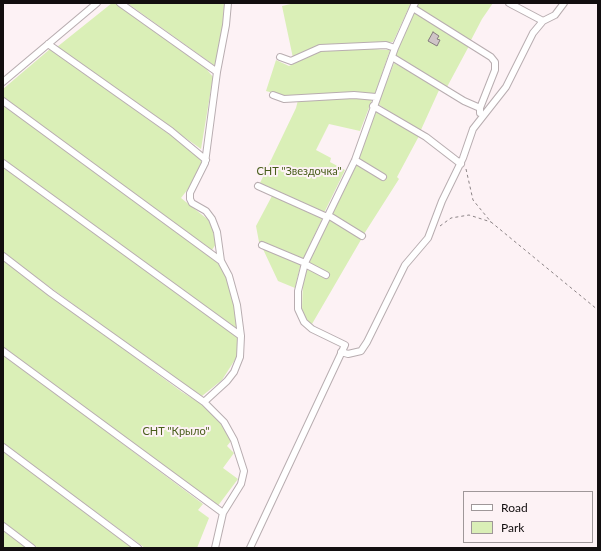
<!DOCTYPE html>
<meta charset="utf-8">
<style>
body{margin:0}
#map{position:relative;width:601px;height:551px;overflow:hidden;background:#fdf2f5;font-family:Lato,sans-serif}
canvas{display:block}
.frame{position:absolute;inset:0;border:4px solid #120e0f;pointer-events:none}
.legend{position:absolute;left:463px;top:491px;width:130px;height:52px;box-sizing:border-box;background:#fdf2f5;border:1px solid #9f9799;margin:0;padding:5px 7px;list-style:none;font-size:12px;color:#120e0f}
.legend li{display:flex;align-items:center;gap:8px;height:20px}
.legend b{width:20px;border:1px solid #9f9799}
</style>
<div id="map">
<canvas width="601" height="551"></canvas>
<div class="frame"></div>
<ul class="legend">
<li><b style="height:5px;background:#fff"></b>Road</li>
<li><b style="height:11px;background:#daefb7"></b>Park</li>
</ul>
</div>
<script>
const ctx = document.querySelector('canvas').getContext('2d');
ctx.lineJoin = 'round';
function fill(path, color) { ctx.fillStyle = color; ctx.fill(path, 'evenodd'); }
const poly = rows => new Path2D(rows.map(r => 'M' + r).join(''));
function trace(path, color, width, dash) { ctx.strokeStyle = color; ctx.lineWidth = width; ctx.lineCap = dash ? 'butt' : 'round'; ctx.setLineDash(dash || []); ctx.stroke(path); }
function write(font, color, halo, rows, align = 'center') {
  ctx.font = font + ' Lato,sans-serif'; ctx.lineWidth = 4; ctx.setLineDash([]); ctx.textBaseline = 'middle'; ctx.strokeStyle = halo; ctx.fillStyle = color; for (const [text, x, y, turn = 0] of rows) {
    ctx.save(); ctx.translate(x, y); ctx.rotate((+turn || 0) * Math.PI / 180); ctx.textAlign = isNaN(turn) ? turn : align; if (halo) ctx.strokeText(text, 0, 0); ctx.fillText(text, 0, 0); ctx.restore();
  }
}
fill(poly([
 [112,3,117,3,204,66,213,77,201,149,57,47],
 [127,3,224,3,223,26,215,66],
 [295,3,411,3,393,42,319,46,310,49,310,52,293,58,282,6],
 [418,3,493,3,482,19,470,42,416,8],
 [414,12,469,46,447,87,395,56],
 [355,48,390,50,375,94,284,96,266,91,276,60,289,66,322,50],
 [50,49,201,157,201,166,188,189,181,198,211,222,216,244,212,250,20,112,3,97,3,89],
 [394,63,440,88,420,132,378,104],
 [356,97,372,100,360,131,329,124,316,150,331,158,330,162,345,170,324,213,260,183,296,108,298,100],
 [3,105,219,262,225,273,237,315,237,329,3,160],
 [375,110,419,136,397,177,399,179,364,234,332,215,357,164],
 [3,165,234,333,239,340,238,355,222,380,202,396,166,372,3,253],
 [273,194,323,217,303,260,259,242,256,226],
 [330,219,362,238,312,324,304,320,302,310,303,279,318,240],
 [262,247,301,263,295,288,278,281],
 [3,260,182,392,200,403,219,421,231,441,227,446,234,453,223,468,238,479,217,507,3,347],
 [3,354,203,504,198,510,209,518,197,548,145,548,3,444],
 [3,449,135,548,38,548,3,523],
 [3,531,27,548,3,548]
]), '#daefb7');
const building = poly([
 [433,32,439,36,437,39,440,40,437,46,428,41,433,32]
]);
fill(building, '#cfc4c7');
trace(building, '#857b7e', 1);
const minor = poly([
 [120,3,217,72,205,163,190,193,190,199,192,203,206,211,212,219,217,232,221,261],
 [509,3,543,21],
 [413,8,491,57,495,62,495,70,480,108],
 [48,44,171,131,206,160],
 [280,57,291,61,320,48,386,45,395,48],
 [392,57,464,101,480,108,480,113],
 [217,72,226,25,228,3],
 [3,82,97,3],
 [273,95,284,99,354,95,376,97],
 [3,101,221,261,229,276,237,305,241,336],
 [373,106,426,137,461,164],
 [355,160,383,177],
 [3,163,241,336,240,357,234,372,227,381,204,402],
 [258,186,327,217],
 [328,215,362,236],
 [262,245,305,263],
 [3,256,51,293,204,402,224,422,234,440,244,471,241,484,223,513,215,548],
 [305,264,326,275],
 [3,351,223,513],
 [341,352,348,354,361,351,367,342,405,265,428,238,442,201,463,158,473,129,506,87,533,33,543,21,555,15,564,3],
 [3,447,138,548],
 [3,526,32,548],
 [250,548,345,345,312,329,304,322,298,309,298,291,305,263,355,160,395,48,415,3]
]);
trace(minor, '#b8adb0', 8);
trace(poly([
 [466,169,473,200,491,222,598,310],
 [440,226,451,218,469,215,491,222]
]), '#8b8385', 1, [3, 3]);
trace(minor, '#fff', 6);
write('11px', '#485d1a', '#fdf2f5', [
 ["СНТ \"Звездочка\"",299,171],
 ["СНТ \"Крыло\"",176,431]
]);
</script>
